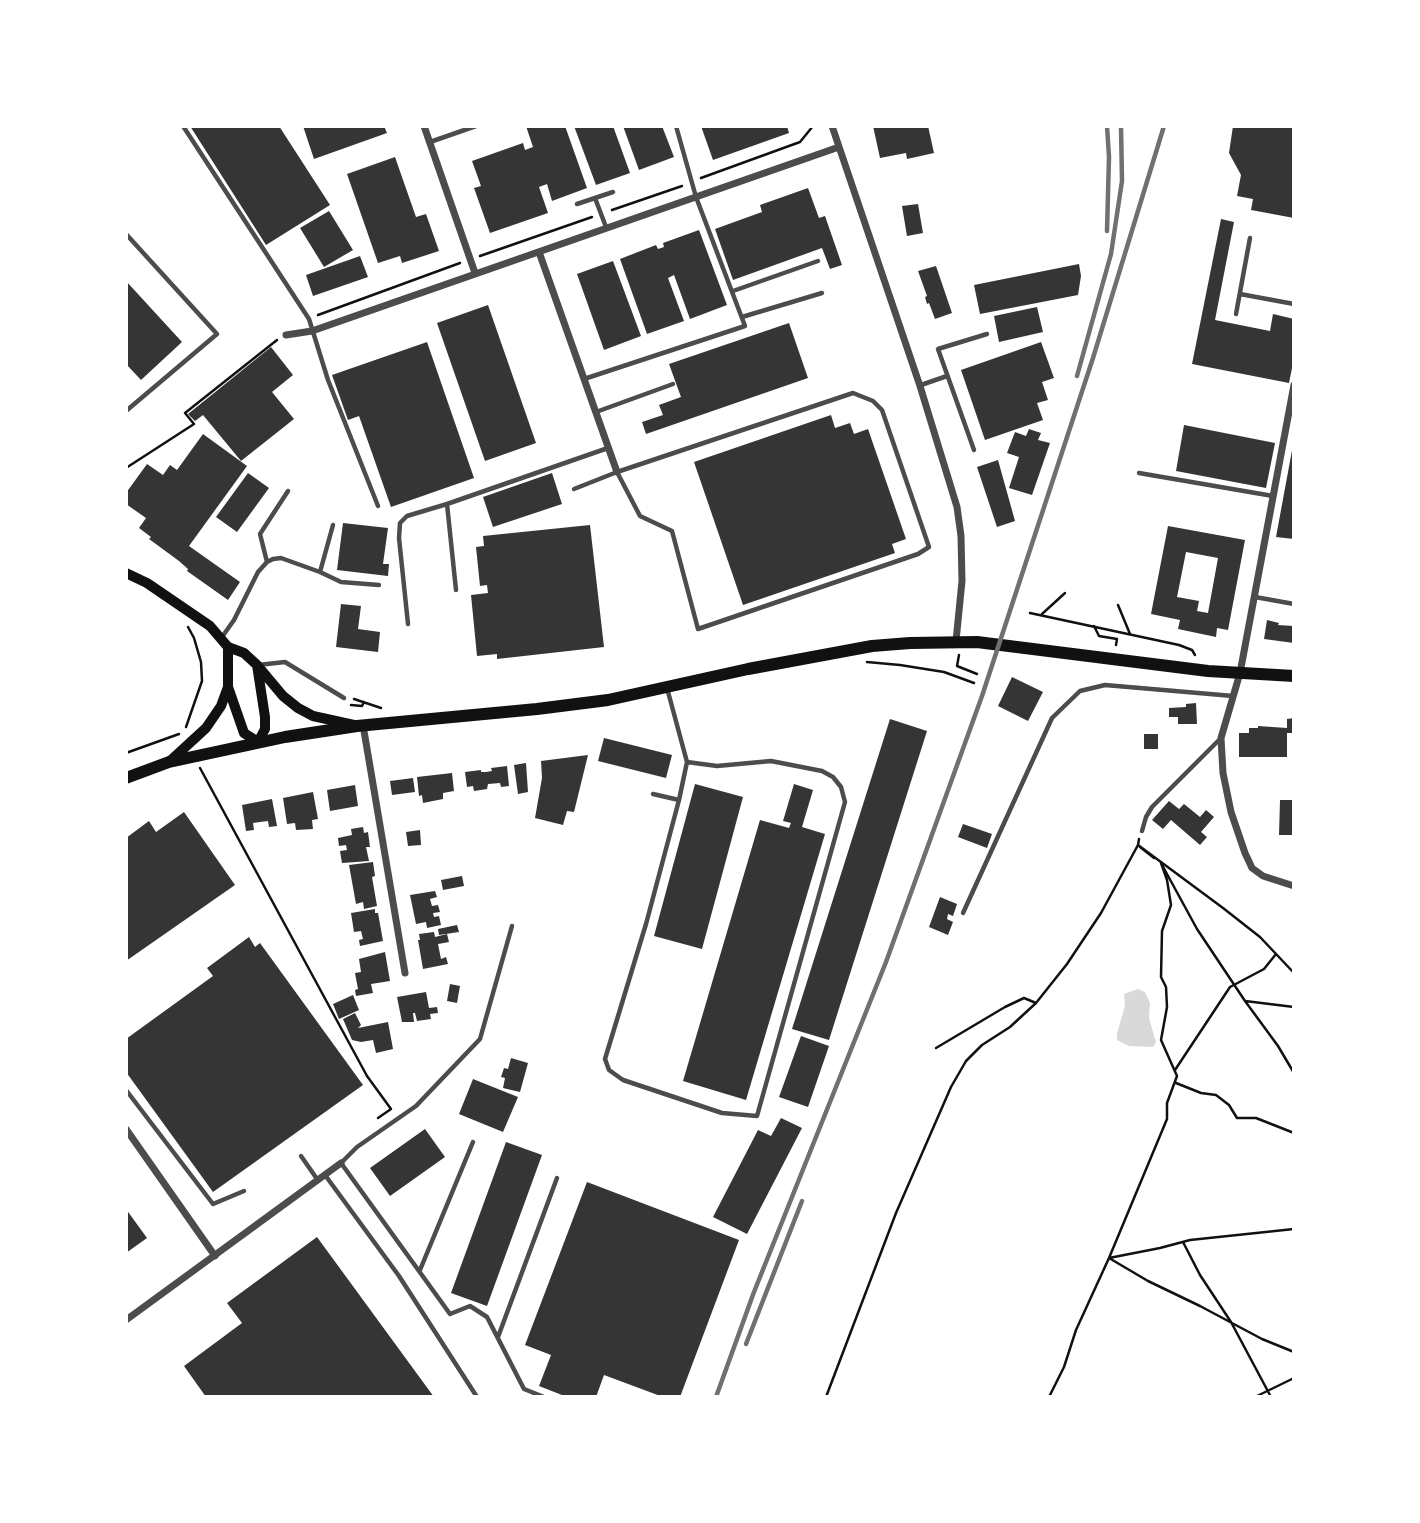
<!DOCTYPE html>
<style>
body{margin:0}
#map{position:relative;width:1420px;height:1523px;overflow:hidden;background:#fff;font-family:"Alegreya Sans",sans-serif}
canvas{display:block}
.frame{position:absolute;inset:0;border:128px solid #fff;pointer-events:none}
</style>
<div id="map">
<canvas width="1420" height="1523"></canvas>
<div class="frame"></div>
</div>
<script>
const ctx = document.querySelector('canvas').getContext('2d');
ctx.lineJoin = 'round';
function fill(path, color) { ctx.fillStyle = color; ctx.fill(path, 'evenodd'); }
const poly = rows => new Path2D(rows.map(r => 'M' + r).join(''));
function trace(path, color, width, dash) { ctx.strokeStyle = color; ctx.lineWidth = width; ctx.lineCap = dash ? 'butt' : 'round'; ctx.setLineDash(dash || []); ctx.stroke(path); }
fill(poly([
 [1138,989,1145,992,1150,1003,1149,1018,1156,1042,1153,1047,1129,1046,1117,1040,1117,1033,1125,1006,1124,994]
]), '#d9d9d9');
fill(poly([
 [190,126,279,126,330,205,266,245],
 [303,126,384,126,387,133,314,159],
 [526,126,565,126,587,188,552,201,547,184,539,187,548,213,490,233,474,188,481,186,472,161,523,143,525,150,533,147],
 [574,126,613,126,630,173,596,185],
 [623,126,662,126,674,157,639,170],
 [701,126,787,126,789,133,713,160],
 [873,126,928,126,934,153,907,159,906,153,880,158],
 [1233,126,1294,126,1294,218,1251,210,1253,199,1237,196,1241,175,1229,153],
 [395,157,416,217,426,214,439,251,402,263,400,256,378,263,347,174],
 [808,188,819,218,825,216,842,265,830,269,822,248,733,280,715,229,762,212,760,205],
 [918,204,923,233,907,236,902,206],
 [329,211,353,250,324,267,300,228],
 [1221,219,1234,222,1215,320,1270,331,1273,314,1294,319,1294,358,1289,383,1192,364],
 [699,230,727,305,690,319,674,275,668,278,684,321,647,334,620,259,656,245,658,249,664,247,663,243],
 [360,256,368,277,313,296,306,275],
 [613,261,641,336,604,350,577,274],
 [1079,264,1081,276,1078,295,980,314,974,285],
 [936,266,952,313,935,319,929,303,927,304,925,297,927,296,918,271],
 [126,281,182,342,141,380,126,364],
 [488,305,536,443,485,461,437,323],
 [1037,307,1043,332,999,342,994,316],
 [789,323,808,378,646,434,642,422,663,415,659,405,681,397,669,364],
 [427,342,474,478,391,507,359,416,348,420,332,375],
 [1041,342,1054,378,1042,382,1048,400,1037,403,1043,420,985,440,961,370],
 [271,347,293,375,272,392,294,419,241,461,203,415,195,421,188,414],
 [831,415,835,428,850,423,854,434,868,429,906,539,892,544,895,553,743,605,694,462],
 [1184,425,1275,443,1266,488,1176,471],
 [1029,429,1041,433,1038,440,1050,443,1032,495,1009,488,1019,457,1007,453,1015,432,1026,436],
 [203,434,247,466,189,546,240,582,228,600,187,571,188,569,179,561,149,539,151,537,139,528,146,518,126,504,126,493,147,464,163,475,170,465,177,470],
 [1293,445,1294,445,1294,539,1276,537],
 [998,460,1015,521,997,527,977,467],
 [248,473,269,488,237,532,216,517],
 [552,473,562,504,493,527,483,497],
 [343,523,388,528,383,564,389,564,388,576,337,570],
 [590,525,604,647,497,659,497,654,477,656,471,595,488,593,487,585,480,586,476,547,484,546,483,536],
 [1168,526,1245,540,1228,630,1217,628,1216,637,1178,629,1180,620,1151,614],
 [1186,552,1218,558,1208,613,1197,611,1199,601,1177,597],
 [341,604,361,606,358,629,380,632,378,652,336,647],
 [1267,620,1279,623,1278,625,1294,626,1294,643,1264,639],
 [1012,677,1043,692,1028,721,998,706],
 [1196,703,1197,724,1178,724,1178,717,1169,717,1169,708,1186,707,1186,704],
 [1294,718,1294,733,1287,733,1287,757,1239,757,1239,733,1249,733,1249,728,1258,728,1258,726,1287,728,1287,719],
 [890,719,927,731,829,1040,792,1029],
 [1144,734,1158,734,1158,749,1144,749],
 [604,738,672,755,666,778,598,761],
 [588,755,574,812,567,811,563,825,535,818,542,778,541,761],
 [526,763,528,792,518,794,514,765],
 [507,766,509,786,501,787,500,783,488,784,487,789,474,791,473,786,467,787,465,772,481,770,481,772,486,772,492,771,491,768],
 [452,773,454,791,443,793,443,799,423,803,422,795,419,796,417,777],
 [413,778,415,792,392,795,390,781],
 [695,784,743,797,702,949,654,936],
 [794,784,813,790,802,827,825,834,746,1100,683,1081,760,820,789,828,791,823,783,821],
 [355,785,358,806,330,811,327,790],
 [313,792,318,819,312,820,313,829,296,830,295,823,287,824,283,798],
 [272,799,277,826,269,827,268,821,260,822,253,823,254,830,246,831,242,805],
 [1280,800,1294,800,1294,835,1279,835],
 [1169,801,1179,809,1184,804,1200,817,1206,810,1214,817,1201,832,1207,837,1200,845,1171,820,1163,829,1152,820],
 [184,812,235,885,126,961,126,838,149,821,156,832],
 [963,824,992,834,987,848,958,837],
 [363,827,364,833,368,832,370,847,366,847,369,861,342,863,340,851,347,850,346,845,339,846,338,838,352,835,351,829],
 [420,830,421,845,408,846,406,832],
 [373,862,375,876,372,877,377,906,364,909,363,902,356,904,349,865],
 [462,876,464,886,443,890,441,880],
 [435,891,437,897,430,899,432,906,438,905,440,912,433,913,434,917,439,916,441,925,427,928,426,922,416,924,410,895],
 [940,897,957,904,953,916,948,914,947,919,953,922,948,935,929,927],
 [375,909,375,913,378,913,383,941,360,946,359,940,363,939,361,931,354,932,351,913],
 [457,925,459,932,439,935,438,929],
 [434,932,435,937,447,934,449,942,438,944,441,959,446,957,448,964,423,969,418,940,420,940,419,934],
 [249,937,255,947,260,943,363,1085,213,1192,126,1072,126,1039,213,976,207,968],
 [385,952,390,981,371,984,373,993,356,996,355,990,358,989,355,973,361,972,359,959],
 [450,984,460,986,457,1003,447,1001],
 [426,992,429,1008,437,1007,438,1013,430,1014,431,1019,417,1021,415,1013,413,1013,414,1022,402,1022,397,997],
 [353,995,359,1010,339,1019,333,1004],
 [355,1013,361,1025,358,1028,388,1022,393,1049,376,1053,373,1040,361,1042,352,1040,343,1019],
 [801,1036,829,1046,808,1107,779,1097],
 [511,1058,528,1063,520,1092,503,1088,505,1078,501,1077,504,1068,508,1069],
 [473,1079,518,1097,503,1132,459,1114],
 [781,1118,802,1128,747,1234,713,1217,758,1130,771,1136],
 [425,1129,445,1157,390,1196,370,1168],
 [506,1142,542,1155,487,1306,451,1293],
 [587,1182,739,1240,680,1397,663,1397,604,1375,596,1397,567,1397,539,1386,551,1355,525,1345],
 [126,1209,147,1238,126,1253],
 [317,1237,434,1397,206,1397,184,1366,242,1323,227,1303]
]), '#353535');
trace(poly([
 [701,178,800,142,813,126],
 [612,210,682,186],
 [480,256,592,217],
 [318,315,460,263],
 [126,468,194,424,185,413,277,340],
 [1118,605,1130,634],
 [1030,613,1179,645,1192,650,1195,655],
 [1042,614,1065,593],
 [1094,626,1099,636,1117,639,1116,645],
 [959,655,957,666,977,674],
 [867,662,900,665,944,672,974,683],
 [354,699,381,708],
 [351,705,362,706,364,702],
 [186,727,202,681,201,662,194,638,188,627],
 [126,753,179,734],
 [200,768,367,1076,391,1109,378,1118],
 [1138,845,1223,908,1260,937,1294,973],
 [1140,847,1154,858],
 [1245,1001,1278,1046,1294,1073],
 [1294,1007,1245,1001,1197,929,1161,863,1167,880,1171,905,1162,931,1161,977,1166,987,1167,1007,1161,1040,1177,1076,1167,1103,1167,1119,1109,1258,1160,1248,1190,1240,1294,1229],
 [936,1048,1005,1007,1024,998,1036,1003],
 [1175,1070,1230,987,1264,969,1276,954],
 [1176,1083,1201,1093,1216,1095,1229,1105,1237,1118,1256,1118,1294,1133],
 [1183,1242,1200,1275,1231,1322,1271,1397],
 [826,1397,896,1213,951,1087,966,1061,982,1045,1010,1027,1036,1003,1067,964,1101,913,1138,845,1139,839],
 [1049,1397,1064,1367,1076,1330,1109,1258,1148,1281,1200,1306,1262,1339,1294,1352],
 [1255,1397,1294,1378]
]), '#111', 2.5);
trace(poly([
 [183,126,309,319,328,380,378,506],
 [430,142,476,126],
 [595,198,606,227],
 [577,204,613,192],
 [126,234,217,334,126,411],
 [733,291,818,261],
 [1240,294,1294,304],
 [1236,314,1250,238],
 [742,317,822,293],
 [584,379,745,326,696,197,676,126],
 [921,385,947,376],
 [596,412,673,384],
 [974,450,938,349,987,334],
 [1139,473,1273,496],
 [574,489,617,472,853,393,873,401,882,410,929,547,918,554,698,629,672,531,640,516,617,472],
 [267,562,260,534,288,491],
 [320,572,333,525],
 [456,590,447,504,608,448],
 [1255,597,1294,604],
 [408,624,399,538,400,523,407,516,447,504],
 [222,637,234,620,258,572,267,562,273,559,281,558,320,572,341,582,379,585],
 [258,665,285,662,344,698],
 [653,794,679,800,687,762,667,688],
 [679,800,646,924,605,1059,609,1070,623,1080,722,1113,757,1116,845,802,841,787,833,777,822,771,771,761,717,766,687,762],
 [1142,831,1146,817,1152,807,1221,738],
 [963,913,1052,718,1080,691,1105,685,1233,696],
 [512,926,480,1039,416,1106,357,1147,341,1163,450,1314,470,1306,487,1317,524,1389,544,1397],
 [126,1090,213,1204,244,1191],
 [301,1156,317,1179],
 [325,1175,399,1276,477,1397],
 [420,1270,473,1142],
 [498,1337,557,1178]
]), '#4c4c4c', 4.5);
trace(poly([
 [424,126,475,273],
 [832,126,920,386,957,507,961,536,962,581,956,641],
 [539,252,617,472],
 [286,335,312,331,839,147],
 [1294,385,1240,673,1221,738,1223,773,1231,812,1245,853,1252,868,1263,876,1294,886],
 [363,725,405,973],
 [126,1129,215,1256],
 [126,1320,341,1163]
]), '#4c4c4c', 7);
trace(poly([
 [126,573,147,583,210,626,228,647,244,653,257,665,283,696,298,708,313,716,354,725],
 [228,687,244,733,258,742,265,729,265,717,257,665],
 [169,762,206,728,221,706,228,687,228,647]
]), '#111', 10);
trace(poly([
 [126,778,169,762,285,737,357,726,537,709,608,700,748,669,872,646,910,643,977,642,1208,671,1294,676]
]), '#111', 12);
trace(poly([
 [1107,231,1109,157,1107,126],
 [1077,376,1111,254,1122,181,1121,126],
 [746,1344,802,1201],
 [716,1397,754,1292,886,962,982,696,1093,358,1164,126]
]), '#707070', 4.5);
</script>
